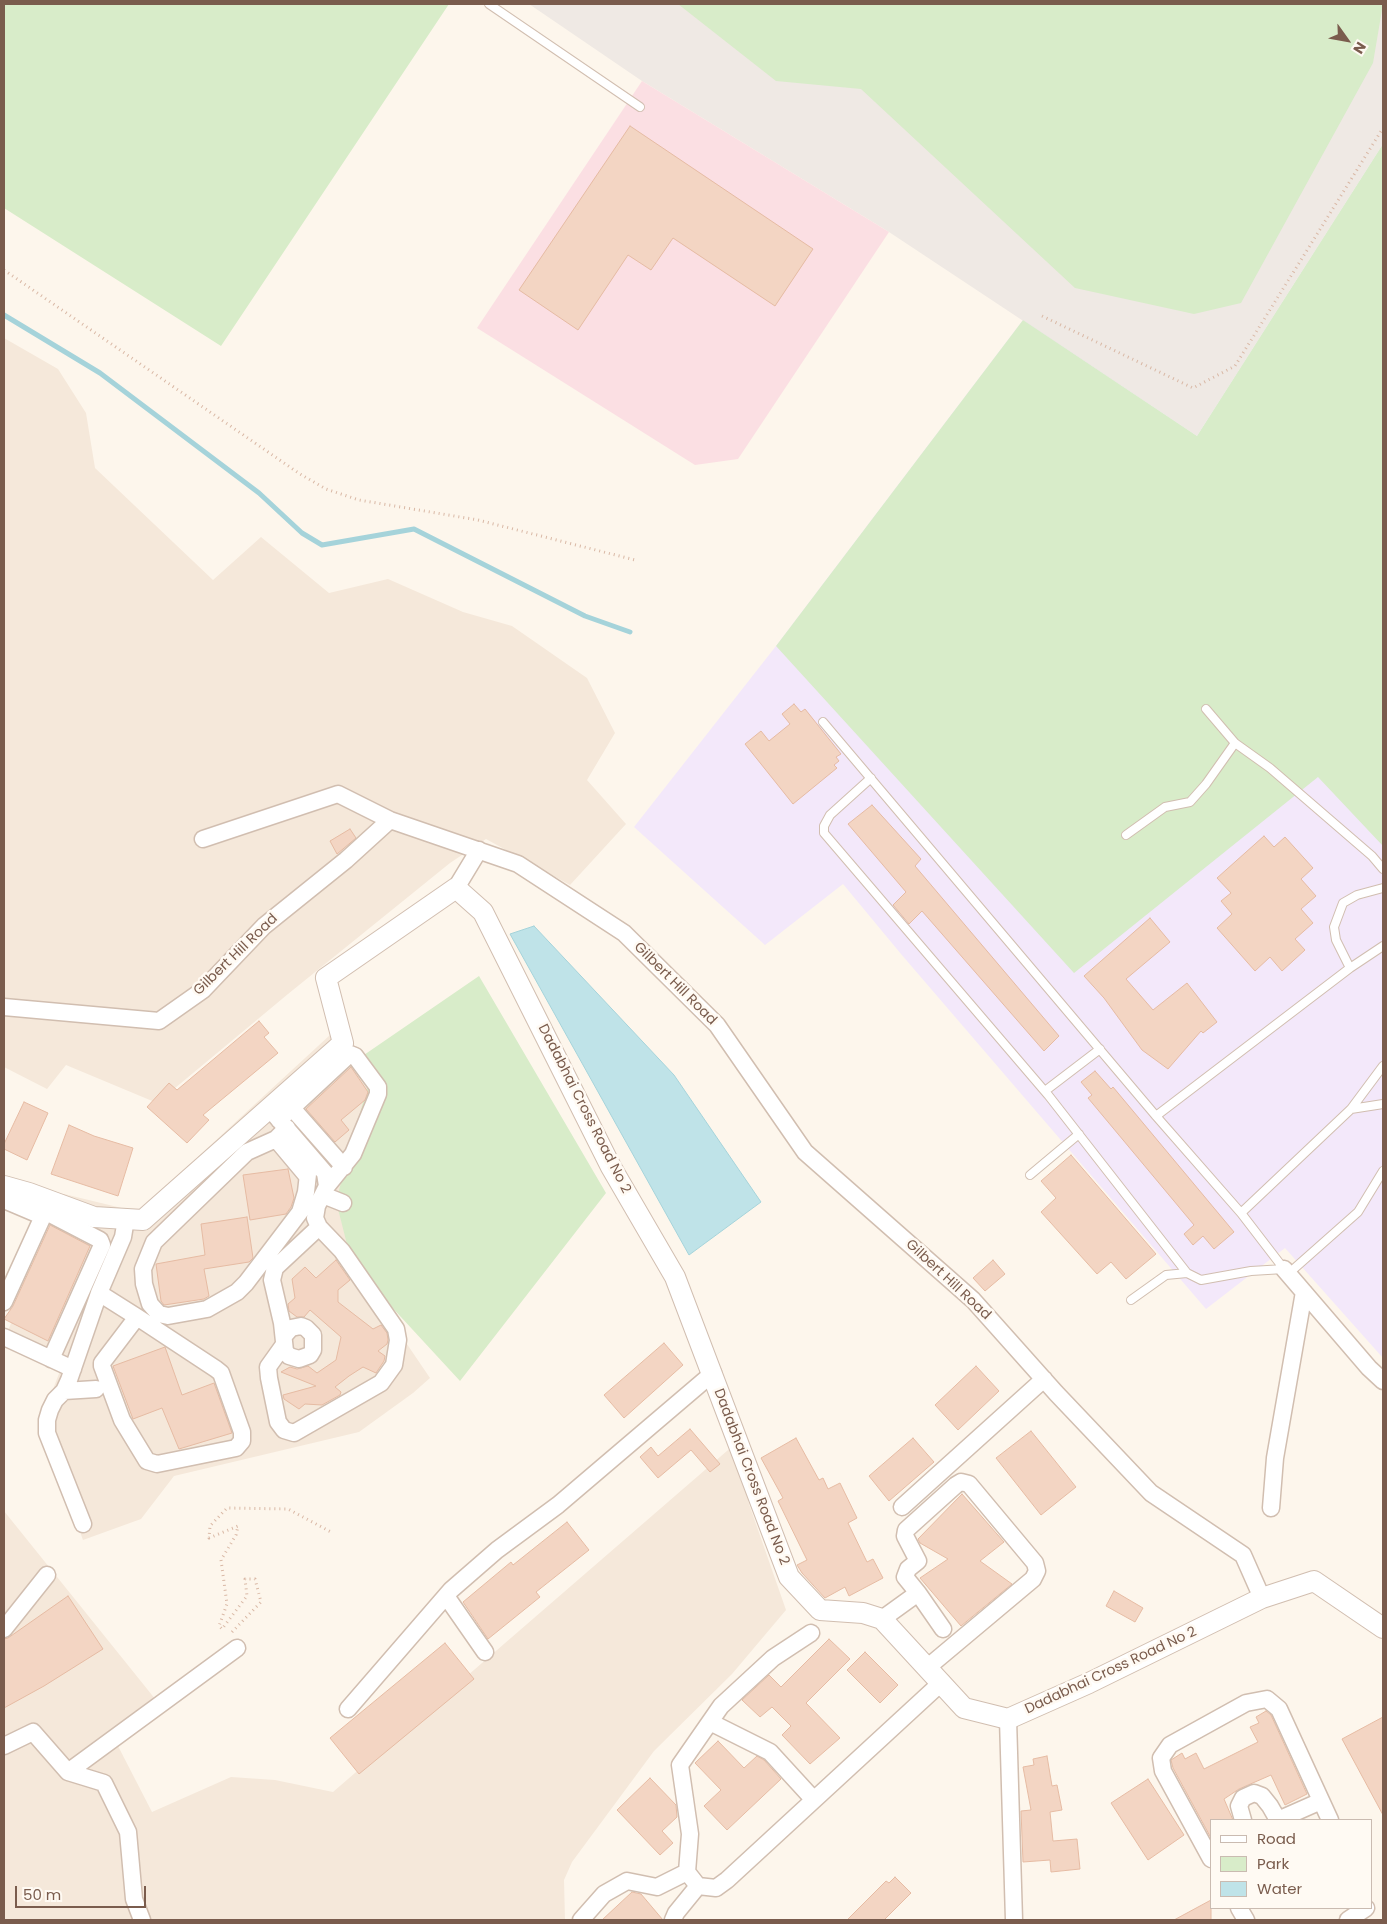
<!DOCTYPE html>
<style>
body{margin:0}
#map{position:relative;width:1387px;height:1924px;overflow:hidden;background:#fdf6ec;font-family:Poppins,sans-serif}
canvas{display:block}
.frame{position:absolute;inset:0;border:5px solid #7a5c4d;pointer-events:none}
.legend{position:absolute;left:1210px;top:1819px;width:162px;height:90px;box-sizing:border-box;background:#fffaf3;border:1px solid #cabbb1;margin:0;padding:6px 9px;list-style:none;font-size:15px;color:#7a5c4d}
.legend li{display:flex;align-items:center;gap:10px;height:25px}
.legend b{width:25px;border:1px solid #cabbb1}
.north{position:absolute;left:1322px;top:15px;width:50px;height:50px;-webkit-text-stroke:4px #fffaf3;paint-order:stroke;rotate:122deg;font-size:14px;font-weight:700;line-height:20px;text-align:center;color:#7a5c4d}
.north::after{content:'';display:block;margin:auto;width:18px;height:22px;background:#7a5c4d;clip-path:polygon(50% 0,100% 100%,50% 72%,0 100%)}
.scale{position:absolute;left:15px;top:1886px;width:131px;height:22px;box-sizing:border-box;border:2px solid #7a5c4d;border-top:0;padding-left:6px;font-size:15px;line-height:18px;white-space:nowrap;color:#7a5c4d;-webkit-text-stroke:4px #fffaf3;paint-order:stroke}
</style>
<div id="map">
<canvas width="1387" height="1924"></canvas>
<div class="frame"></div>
<ul class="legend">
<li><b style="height:6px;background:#fff"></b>Road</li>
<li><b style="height:14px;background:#d8ecc9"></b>Park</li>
<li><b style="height:14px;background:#bfe3e8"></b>Water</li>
</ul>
<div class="north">N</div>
<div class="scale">50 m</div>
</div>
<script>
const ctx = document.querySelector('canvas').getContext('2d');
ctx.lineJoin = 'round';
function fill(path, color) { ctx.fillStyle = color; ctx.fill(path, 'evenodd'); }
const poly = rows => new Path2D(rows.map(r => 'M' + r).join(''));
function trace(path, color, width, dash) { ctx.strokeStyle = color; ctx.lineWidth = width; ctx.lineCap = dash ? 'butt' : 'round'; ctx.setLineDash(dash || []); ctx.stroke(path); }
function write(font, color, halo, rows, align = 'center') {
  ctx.font = font + ' Poppins,sans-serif'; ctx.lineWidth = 5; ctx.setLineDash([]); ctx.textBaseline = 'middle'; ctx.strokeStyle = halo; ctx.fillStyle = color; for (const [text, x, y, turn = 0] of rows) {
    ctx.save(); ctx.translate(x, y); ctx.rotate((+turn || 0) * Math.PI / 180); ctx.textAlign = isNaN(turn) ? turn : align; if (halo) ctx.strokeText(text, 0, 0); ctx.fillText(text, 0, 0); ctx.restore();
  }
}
fill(poly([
 [4,338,58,369,86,413,95,468,213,580,261,537,329,593,388,579,463,612,512,626,587,678,615,733,587,780,626,824,570,885,486,839,450,863,288,994,157,1103,66,1065,47,1089,4,1067],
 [330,1035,387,1088,354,1266,430,1378,413,1393,359,1432,174,1476,141,1519,83,1540,40,1423,65,1358,7,1333,64,1194,138,1212],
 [735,1444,749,1504,786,1610,732,1674,654,1751,572,1862,564,1880,565,1920,4,1920,4,1511,164,1710,118,1746,152,1812,231,1777,275,1780,333,1792]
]), '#f5e8da');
fill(poly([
 [529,4,1383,4,1383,144,1197,436,889,232,642,81]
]), '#efe9e4');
fill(poly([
 [1383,144,1383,1358,1285,1248,1206,1309,901,954,843,884,765,945,634,827,776,646,1023,320,1197,436]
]), '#f3e8fa');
fill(poly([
 [642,81,889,232,738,459,695,465,477,328]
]), '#fbdfe3');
fill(poly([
 [4,4,449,4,221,346,4,208],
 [678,4,1383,4,1373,63,1241,303,1194,314,1075,288,861,89,776,81],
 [1383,144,1383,846,1318,777,1074,973,776,646,1023,320,1197,436],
 [479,976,606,1193,460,1381,352,1264,336,1201,371,1073,361,1057]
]), '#d8ecc9');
const water = poly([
 [534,926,674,1075,761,1202,689,1255,510,934,534,926]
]);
fill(water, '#bfe3e8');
trace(water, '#a5d3da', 1);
trace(poly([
 [4,315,100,373,259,493,302,533,322,545,414,529,585,616,630,632]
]), '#a5d3da', 5);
const building = poly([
 [630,126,813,249,775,306,673,238,651,270,628,255,578,330,519,290,630,126],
 [794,704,801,712,805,709,841,754,836,757,839,761,834,765,837,768,793,804,745,744,761,731,769,741,790,724,782,714,794,704],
 [872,805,921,859,915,866,1059,1036,1044,1051,922,911,909,924,893,905,906,892,848,824,872,805],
 [350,829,356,838,337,854,330,841,350,829],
 [1264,836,1274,847,1285,837,1313,868,1301,879,1316,896,1301,909,1313,923,1295,939,1305,950,1282,971,1270,957,1255,971,1217,928,1232,914,1221,901,1231,893,1217,878,1264,836],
 [1150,918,1170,942,1126,979,1153,1010,1187,983,1217,1022,1203,1033,1201,1031,1168,1069,1142,1050,1104,998,1084,976,1150,918],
 [259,1021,269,1033,264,1037,278,1053,203,1115,209,1120,187,1143,147,1107,169,1083,177,1090,259,1021],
 [351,1067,368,1092,365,1100,341,1120,349,1130,335,1142,306,1109,351,1067],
 [1095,1071,1111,1089,1113,1087,1234,1232,1214,1249,1203,1236,1193,1245,1184,1234,1194,1225,1088,1098,1092,1095,1081,1082,1095,1071],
 [24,1102,48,1113,27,1160,4,1149,4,1144,24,1102],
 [69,1125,94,1136,133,1148,118,1196,51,1174,69,1125],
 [1071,1155,1156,1254,1126,1279,1111,1262,1097,1274,1041,1212,1056,1198,1041,1181,1071,1155],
 [288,1169,294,1198,291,1207,286,1214,250,1220,243,1175,288,1169],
 [247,1217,253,1258,249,1262,204,1269,209,1296,204,1299,164,1305,161,1301,156,1264,205,1255,201,1224,247,1217],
 [50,1225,90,1246,48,1341,4,1319,13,1306,50,1225],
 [336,1260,350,1280,338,1290,338,1302,373,1329,381,1325,387,1333,388,1340,387,1344,378,1351,385,1356,384,1361,376,1373,363,1367,349,1376,335,1387,341,1392,340,1395,322,1405,305,1404,299,1409,284,1399,283,1395,316,1386,281,1372,290,1367,297,1369,308,1366,317,1373,336,1360,341,1337,310,1310,304,1317,297,1317,289,1311,288,1304,295,1298,292,1279,305,1267,316,1278,336,1260],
 [993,1260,1005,1274,985,1291,973,1278,993,1260],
 [664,1343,683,1365,624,1418,604,1395,664,1343],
 [165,1347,182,1395,214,1383,232,1433,179,1449,162,1408,133,1419,113,1366,165,1347],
 [976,1366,999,1391,958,1430,935,1405,976,1366],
 [690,1429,720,1464,710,1472,691,1450,658,1478,640,1457,651,1447,658,1456,690,1429],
 [1031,1431,1076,1487,1041,1515,996,1458,1031,1431],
 [796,1438,819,1480,823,1478,828,1489,840,1483,857,1518,848,1523,867,1562,873,1559,883,1578,849,1596,845,1587,825,1598,802,1573,797,1565,807,1560,778,1501,783,1498,761,1458,796,1438],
 [913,1438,934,1462,889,1501,869,1476,913,1438],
 [962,1494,1004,1542,980,1561,1012,1584,961,1626,920,1578,948,1559,920,1543,918,1539,962,1494],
 [567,1522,589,1550,536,1592,540,1597,488,1639,463,1602,511,1562,513,1565,567,1522],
 [1114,1591,1143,1608,1135,1622,1106,1606,1114,1591],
 [68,1596,103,1649,44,1686,4,1708,4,1639,8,1638,68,1596],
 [829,1639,850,1659,806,1703,840,1738,810,1764,782,1735,791,1726,772,1707,760,1717,742,1700,769,1675,781,1687,829,1639],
 [445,1643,474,1679,359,1774,330,1738,445,1643],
 [865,1652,898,1685,880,1703,847,1670,865,1652],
 [1266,1711,1271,1715,1307,1794,1285,1805,1271,1775,1239,1789,1224,1799,1233,1820,1211,1820,1211,1838,1173,1768,1171,1760,1182,1753,1185,1759,1196,1753,1204,1769,1258,1742,1250,1727,1259,1723,1256,1717,1266,1711],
 [1383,1717,1383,1815,1342,1739,1383,1717],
 [718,1741,744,1768,757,1756,764,1760,781,1779,727,1830,704,1806,721,1790,695,1763,718,1741],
 [1047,1756,1052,1786,1057,1785,1062,1810,1050,1812,1053,1841,1077,1839,1080,1869,1051,1872,1050,1860,1023,1862,1021,1811,1031,1810,1023,1767,1034,1765,1033,1759,1047,1756],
 [650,1778,676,1805,677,1817,662,1831,673,1843,660,1855,617,1810,650,1778],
 [1148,1779,1184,1835,1148,1860,1111,1803,1148,1779],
 [895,1877,911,1893,884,1920,847,1920,886,1881,889,1883,895,1877],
 [632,1892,641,1894,663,1920,602,1920,632,1892],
 [1211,1900,1211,1920,1174,1920,1211,1900]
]);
fill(building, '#f3d5c3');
trace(building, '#e6bba3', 1);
const service = poly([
 [489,4,640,107],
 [1206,709,1235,743,1270,768,1372,856,1383,869],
 [823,722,1156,1116,1241,1213,1284,1269],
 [871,778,830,815,824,826,824,833,1048,1095],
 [1126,835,1165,807,1190,802,1206,784,1235,743],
 [1350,968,1336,940,1334,927,1343,903,1357,895,1383,888],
 [1100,1049,1045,1091,1187,1273,1201,1280,1251,1271,1284,1269],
 [1351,1109,1383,1104],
 [1156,1116,1350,968,1383,946],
 [1030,1175,1079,1134],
 [1241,1213,1351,1109,1383,1066],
 [1288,1274,1358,1212,1383,1171],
 [1131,1300,1166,1275,1187,1273]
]);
const minor = poly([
 [203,839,338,794,390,820,518,864,624,933,717,1025,805,1152,973,1300,1056,1393,1151,1493,1243,1555,1262,1598],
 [456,888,479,850],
 [4,1007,159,1021,203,990,264,926,346,860,390,820],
 [269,1108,325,1173,327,1186,317,1206,315,1218,319,1227,275,1268,272,1280,282,1323,285,1351,289,1356,299,1359,310,1355,313,1350,313,1335,306,1328,301,1326,291,1328,284,1336],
 [292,1108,344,1167],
 [279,1120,350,1054,355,1056,378,1087,378,1094,353,1154,327,1186],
 [287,1128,276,1139,247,1152,154,1242,143,1269,144,1284,150,1304,159,1314,168,1316,207,1309,237,1292,246,1283,300,1212,306,1192,310,1156],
 [276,1139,307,1176],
 [323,1195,343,1203],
 [4,1200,37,1214],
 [1284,1269,1369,1368,1383,1381],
 [99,1293,137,1317,216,1369,221,1373,242,1432,242,1441,236,1448,157,1464,147,1461,122,1420,102,1366,102,1363,137,1317],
 [4,1302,44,1214,48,1213,100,1240,102,1245,51,1359],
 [4,1337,73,1369],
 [283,1346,268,1367,269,1378,278,1422,284,1430,294,1433,381,1383,394,1365,398,1340,396,1329,342,1251,319,1227],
 [64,1391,96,1389],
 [902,1507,1044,1379],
 [1271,1508,1275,1458,1304,1292],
 [83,1524,47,1433,47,1420,50,1410,55,1400,64,1391,69,1380,99,1293,123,1237,126,1219],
 [918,1593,943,1629],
 [446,1596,485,1652],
 [882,1619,918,1593,905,1577,908,1569,918,1561,905,1536,906,1530,956,1485,961,1482,969,1484,1035,1563,1037,1571,1033,1579,928,1667],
 [4,1629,47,1575],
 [811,1633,773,1658,721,1706,680,1765,690,1834,687,1872,698,1886,716,1888,727,1880,942,1682],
 [348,1709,451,1590,497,1550,558,1505,713,1373],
 [1008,1719,1014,1920],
 [710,1722,770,1752,814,1800],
 [4,1746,33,1732,68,1772,104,1783,128,1832,134,1899,142,1920],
 [68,1772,237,1648],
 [1243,1820,1239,1806,1243,1798,1254,1793,1262,1796,1270,1806,1278,1820],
 [1278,1820,1321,1801],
 [1211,1859,1163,1771,1161,1758,1170,1745,1246,1703,1267,1699,1279,1709,1330,1820],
 [1239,1908,1246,1920],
 [581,1920,604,1894,627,1881,657,1887,687,1872],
 [673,1920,676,1913,698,1886],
 [1348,1920,1366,1908]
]);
const tertiary = poly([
 [4,1186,29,1193,94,1217,143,1220,343,1043,326,978,456,888,483,912,611,1167,675,1277,789,1577,820,1610,863,1613,882,1619,964,1708,1008,1719,1089,1683,1262,1598,1314,1581,1383,1628]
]);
trace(service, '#d1beb0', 10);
trace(minor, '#d1beb0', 19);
trace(tertiary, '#d1beb0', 22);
trace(poly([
 [4,270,300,474,326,489,359,500,478,520,635,560],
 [1042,316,1193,388,1235,366,1383,128],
 [232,1632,261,1602,255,1579,245,1579,247,1596,222,1629,219,1626,227,1604,221,1560,236,1535,238,1526,209,1538,210,1526,227,1508,288,1509,331,1532]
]), '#d9b8a5', 3, [1, 4]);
trace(service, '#fff', 8);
trace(minor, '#fff', 16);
trace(tertiary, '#fff', 20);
write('14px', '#7a5c4d', '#fffaf3', [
 ["Gilbert Hill Road",236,955,-44],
 ["Gilbert Hill Road",675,984,45],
 ["Dadabhai Cross Road No 2",584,1109,63],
 ["Gilbert Hill Road",948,1280,43],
 ["Dadabhai Cross Road No 2",751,1477,69],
 ["Dadabhai Cross Road No 2",1111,1671,-25]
]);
</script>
